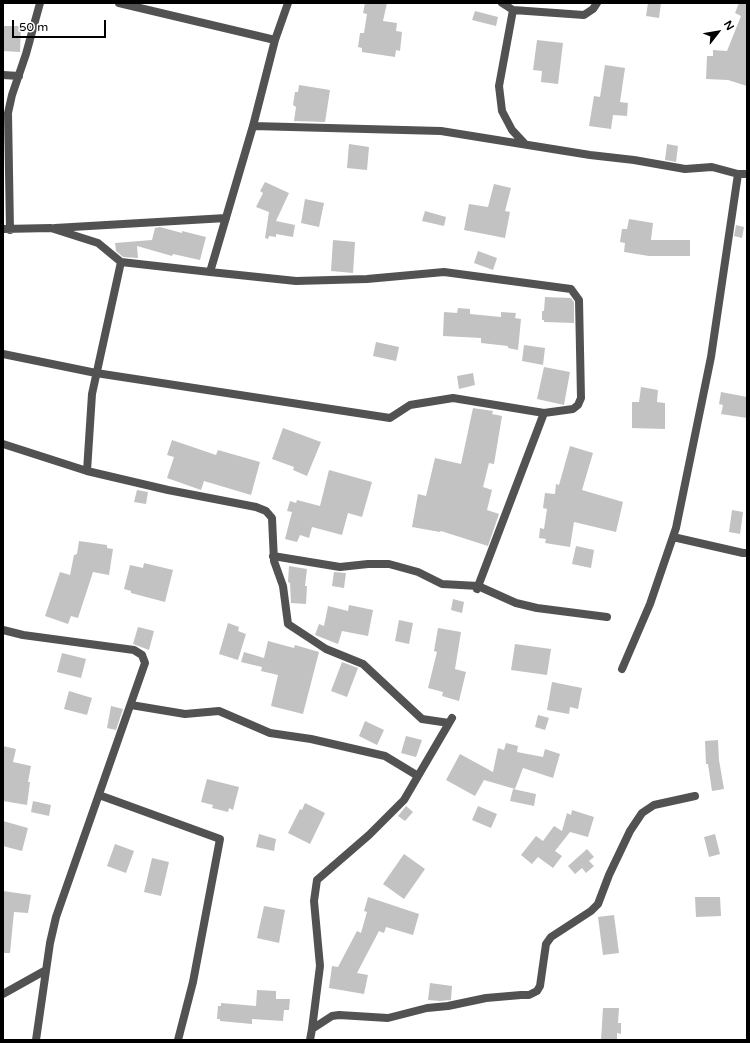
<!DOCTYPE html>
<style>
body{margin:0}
#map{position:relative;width:750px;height:1043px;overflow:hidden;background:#fff;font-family:"Varela Round",sans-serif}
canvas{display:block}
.frame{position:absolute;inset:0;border:4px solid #000;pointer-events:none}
.north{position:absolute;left:698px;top:12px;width:40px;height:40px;-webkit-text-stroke:3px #fff;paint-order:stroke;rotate:59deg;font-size:11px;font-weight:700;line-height:16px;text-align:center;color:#000}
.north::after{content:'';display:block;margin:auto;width:14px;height:18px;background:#000;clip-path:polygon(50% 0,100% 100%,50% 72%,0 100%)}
.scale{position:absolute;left:12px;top:20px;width:94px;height:18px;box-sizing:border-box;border:2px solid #000;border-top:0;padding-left:5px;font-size:12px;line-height:14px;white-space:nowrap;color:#000;-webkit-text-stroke:3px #fff;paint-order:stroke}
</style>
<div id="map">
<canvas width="750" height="1043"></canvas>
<div class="frame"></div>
<div class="north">N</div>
<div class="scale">50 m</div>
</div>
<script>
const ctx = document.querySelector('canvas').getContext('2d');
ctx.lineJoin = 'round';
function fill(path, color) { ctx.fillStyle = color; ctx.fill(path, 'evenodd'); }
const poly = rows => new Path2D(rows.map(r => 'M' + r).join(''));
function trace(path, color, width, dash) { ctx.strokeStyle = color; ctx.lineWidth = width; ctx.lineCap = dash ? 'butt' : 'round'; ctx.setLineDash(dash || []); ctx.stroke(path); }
fill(poly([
 [365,3,387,3,383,21,397,23,396,31,402,32,400,51,396,50,395,57,362,52,362,48,358,47,360,33,364,33,367,14,363,13],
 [648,3,661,3,659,18,646,16],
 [739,3,747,3,747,86,728,80,706,79,707,56,713,56,713,50,727,51,741,16,735,13],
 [475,11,498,17,496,26,472,20],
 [4,26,21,26,20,52,3,51],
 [537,40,563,43,558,84,541,82,542,71,533,70],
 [605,65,625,68,620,102,628,103,627,116,613,115,611,129,589,126,594,96,600,97],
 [299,85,330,90,325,122,294,121,296,107,293,105,295,92,298,92],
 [349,144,369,147,367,170,347,168],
 [667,144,678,146,676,162,665,160],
 [265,182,289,193,276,221,295,225,293,237,276,234,276,237,269,236,268,239,265,238,269,212,256,207,263,193,260,191],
 [494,184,511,188,505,211,510,212,505,238,464,230,469,204,488,207],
 [305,199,324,203,319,227,301,223],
 [425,211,446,217,444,226,422,221],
 [629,219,653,223,651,240,690,240,690,256,649,256,624,252,625,243,620,242,622,229,627,229],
 [736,225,744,227,742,238,734,236],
 [160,227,182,233,182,231,206,237,200,260,173,254,172,256,137,246,138,258,123,257,116,251,115,243,152,240,155,228],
 [333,240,355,242,353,273,331,271],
 [478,251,497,258,493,270,474,263],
 [545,297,571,298,574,302,574,323,544,322,544,320,542,320,542,311,544,311],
 [458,308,470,309,470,314,501,317,501,312,516,313,515,318,521,319,518,350,508,348,508,346,481,343,481,338,443,336,444,312,457,313],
 [376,342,399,347,396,361,373,356],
 [524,345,545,348,543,365,522,361],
 [544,367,570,372,564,405,537,399],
 [473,373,475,385,459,389,457,376],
 [641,387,658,390,657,402,665,403,665,429,632,428,632,402,639,402],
 [721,392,747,397,747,418,721,414,723,405,719,404],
 [473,408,493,411,492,414,502,416,494,464,489,463,483,487,492,490,487,510,499,514,488,546,441,531,440,532,412,527,418,494,426,496,435,458,461,464],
 [283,428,321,442,307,476,293,470,294,467,272,459],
 [172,440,216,455,218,450,260,462,251,495,204,481,201,490,167,478,174,457,167,455],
 [570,446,593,453,582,490,623,502,616,532,574,522,570,547,545,543,546,539,539,538,540,528,544,529,547,509,543,508,545,493,555,494,556,484,559,485],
 [329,470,372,482,362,517,348,513,342,535,312,527,309,538,300,535,297,542,285,539,292,512,287,511,290,501,296,503,297,500,320,506],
 [137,490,148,492,146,504,134,502],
 [732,510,743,512,740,534,729,532],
 [79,541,107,545,107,548,113,549,109,575,93,572,78,618,71,616,68,624,45,616,60,572,70,575,74,555,77,554],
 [576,546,594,550,591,568,572,564],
 [144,563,173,570,165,602,131,593,131,591,124,589,130,565,143,568],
 [289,566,307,569,305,586,307,586,306,604,291,603,290,583,288,582],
 [334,572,346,573,344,588,332,586],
 [453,599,464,602,462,613,451,610],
 [349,605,373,610,368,636,342,631,338,644,315,635,319,624,324,626,328,606,348,611],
 [399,620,413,623,409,644,395,641],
 [228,623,239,627,238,631,246,634,238,660,219,654],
 [138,627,154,631,149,650,133,644],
 [438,628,461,632,455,669,466,672,459,701,442,696,443,692,428,688,437,652,434,651],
 [268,641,294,648,295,645,319,652,303,714,271,706,278,675,261,671,262,667,241,662,244,652,264,658],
 [515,644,551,649,547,675,511,670],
 [62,653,86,659,81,678,57,672],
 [342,662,358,668,347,697,331,691],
 [552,682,582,688,578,709,570,707,569,714,547,710],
 [69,691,92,698,87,715,64,709],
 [111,706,123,709,116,730,107,728],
 [538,715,549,718,545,730,535,727],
 [365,721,384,730,377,745,359,736],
 [406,736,422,740,416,757,401,753],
 [718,740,719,760,724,789,712,791,708,764,706,764,705,741],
 [506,743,518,746,517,752,543,757,545,749,560,754,553,778,523,768,515,789,484,780,475,796,446,780,460,754,493,772,498,748,504,750],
 [3,746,16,749,13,762,31,766,28,782,30,782,27,805,3,801],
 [207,779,239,787,233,810,229,808,228,812,212,808,213,805,201,802],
 [513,789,536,794,534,806,510,801],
 [33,801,51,805,49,816,31,812],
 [305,803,325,813,310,844,288,833,300,809,302,810],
 [406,806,413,812,405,821,398,816],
 [478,806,497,814,491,828,472,820],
 [572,810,594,817,588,837,570,832,555,851,562,856,553,868,538,857,532,864,521,855,536,836,543,841,554,826,562,831,567,813,571,815],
 [3,821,28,828,22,851,3,846],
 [259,834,276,839,274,851,256,847],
 [715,834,720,854,709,857,704,837],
 [115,844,134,851,126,873,107,866],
 [587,849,594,857,589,861,594,866,586,873,582,868,575,874,568,866],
 [404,854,425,869,404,899,383,884],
 [152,858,169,862,161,896,144,892],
 [3,891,31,895,28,913,14,912,10,953,3,953],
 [368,897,419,914,413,935,386,927,384,933,379,931,357,973,368,975,364,994,329,988,332,966,338,967,357,931,361,933,367,912,364,911],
 [695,897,720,897,721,916,696,917],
 [264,906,285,910,279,943,257,938],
 [614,915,619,953,603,955,598,917],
 [430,983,452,986,451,1000,440,1001,428,1000],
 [257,990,276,991,276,999,290,999,289,1010,284,1010,283,1021,252,1019,252,1024,220,1021,220,1019,217,1019,218,1006,221,1006,221,1003,256,1006],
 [603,1008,619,1008,618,1023,621,1023,621,1034,617,1033,617,1040,601,1040]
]), '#c2c2c2');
trace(poly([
 [119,3,275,40],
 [502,3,513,10,584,15,593,9,597,3],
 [513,10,499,86,502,111,512,130,525,144],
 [3,75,19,76],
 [253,126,441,131,590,155,634,160,685,169,712,167,738,174,747,174],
 [55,228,226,218],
 [3,229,51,228,98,243,121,262,210,272,296,281,367,279,444,272,571,289,579,300,581,398,578,405,573,409,544,413,477,589],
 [10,230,8,113,12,95,26,54,40,3],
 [210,272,253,126,275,40,288,3],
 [3,354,96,373,390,418,410,405,453,398,544,413],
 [3,444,87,471,168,490,256,507,266,511,272,518,274,561,283,586,288,624,326,649,363,664,422,719,449,723],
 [87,471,92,394,121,262],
 [673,537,743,553,747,553],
 [273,556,340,567,368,564,389,564,418,572,442,584,478,586,516,603,537,608,607,617],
 [3,630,23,635,134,650,142,655,145,663,56,917,50,943,36,1040],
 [622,669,650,604,676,528,711,357,738,174],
 [131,705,185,714,219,711,270,733,311,739,385,756,418,776],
 [99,795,220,839,193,982,178,1040],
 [3,994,46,970],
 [312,1029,320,966,314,901,317,880,369,835,404,800,452,718],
 [310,1040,312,1029,332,1016,339,1015,388,1018,427,1008,448,1006,486,998,521,995,529,995,537,991,540,986,546,944,551,937,591,911,598,904,609,875,630,831,642,813,654,805,695,796]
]), '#525252', 8);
</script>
